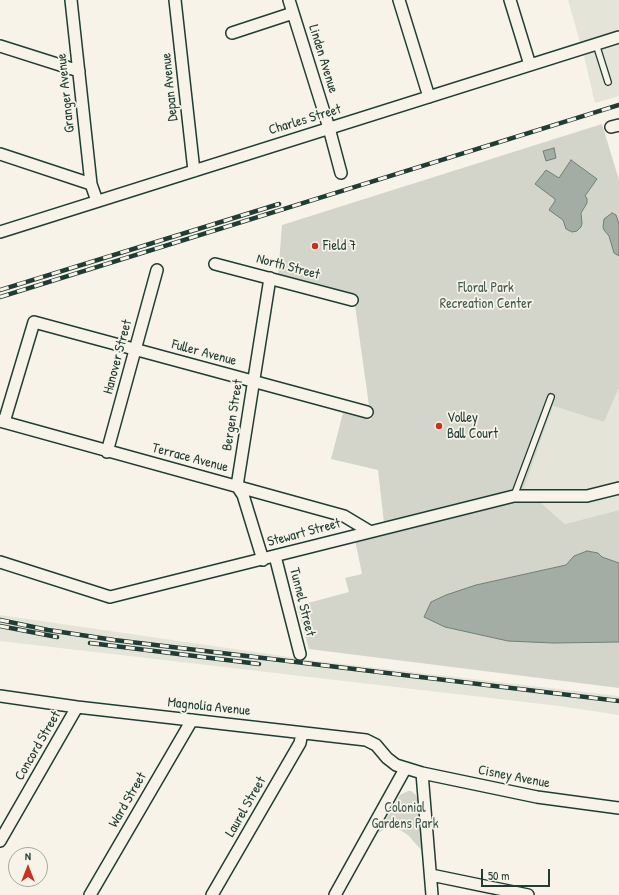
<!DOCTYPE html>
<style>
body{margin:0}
#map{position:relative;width:619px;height:895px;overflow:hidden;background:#f7f3e8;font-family:"Patrick Hand",sans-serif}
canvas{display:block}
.north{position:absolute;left:8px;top:847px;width:40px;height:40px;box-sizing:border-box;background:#f7f3e8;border:1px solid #a1aaa0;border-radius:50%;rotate:0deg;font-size:11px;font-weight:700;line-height:16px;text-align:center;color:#1f3d34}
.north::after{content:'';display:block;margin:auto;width:14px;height:18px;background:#c8321e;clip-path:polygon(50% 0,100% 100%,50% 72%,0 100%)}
.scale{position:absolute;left:481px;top:869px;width:69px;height:18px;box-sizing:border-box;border:2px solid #1f3d34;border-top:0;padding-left:5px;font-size:12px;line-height:14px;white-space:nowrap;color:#1f3d34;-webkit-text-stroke:3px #f7f3e8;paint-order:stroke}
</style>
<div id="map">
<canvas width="619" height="895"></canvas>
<div class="north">N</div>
<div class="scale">50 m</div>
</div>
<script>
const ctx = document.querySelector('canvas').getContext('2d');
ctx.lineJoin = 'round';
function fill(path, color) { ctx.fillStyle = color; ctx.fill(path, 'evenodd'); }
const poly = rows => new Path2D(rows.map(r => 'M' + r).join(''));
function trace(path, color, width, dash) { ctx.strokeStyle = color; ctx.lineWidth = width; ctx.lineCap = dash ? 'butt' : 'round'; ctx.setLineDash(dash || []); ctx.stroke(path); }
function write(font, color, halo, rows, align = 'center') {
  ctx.font = font + ' "Patrick Hand",sans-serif'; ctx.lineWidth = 3.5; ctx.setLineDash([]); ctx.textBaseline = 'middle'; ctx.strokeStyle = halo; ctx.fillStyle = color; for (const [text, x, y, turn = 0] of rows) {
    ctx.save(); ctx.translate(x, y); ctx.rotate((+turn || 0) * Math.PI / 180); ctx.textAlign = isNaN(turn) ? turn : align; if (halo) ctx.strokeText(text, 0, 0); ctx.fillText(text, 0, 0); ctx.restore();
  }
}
fill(poly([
 [568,0,619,0,619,96,595,103,584,56],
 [619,388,619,510,565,524,524,488,553,406,604,422],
 [0,615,317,661,619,696,619,715,559,706,0,641]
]), '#e5e4d9');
fill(poly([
 [602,124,619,180,619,388,604,422,553,406,524,488,565,524,619,510,619,688,309,649,297,606,349,592,345,578,362,574,355,540,384,523,378,470,331,459,343,413,371,420,354,298,278,277,282,225],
 [408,791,411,791,416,795,418,801,422,851,408,835,400,830,391,827,385,829,378,833,400,795]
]), '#d3d5ca');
const water = poly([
 [554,148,556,158,546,161,543,151,554,148],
 [571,160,597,179,585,196,587,198,587,203,581,213,582,224,581,227,577,231,572,232,566,229,563,220,549,210,555,201,555,199,535,184,546,170,559,178,571,160],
 [612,213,616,215,619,224,619,256,614,253,609,236,604,230,603,227,604,219,612,213],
 [587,551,598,553,602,557,619,563,619,642,553,643,508,641,445,627,424,617,431,602,446,595,476,585,566,565,574,556,587,551]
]);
fill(water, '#a4ada3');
trace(water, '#6f8077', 1);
const service = poly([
 [596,44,608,82],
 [514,496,551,397]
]);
const minor = poly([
 [71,0,91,184],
 [175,0,194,171],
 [289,0,329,128,341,173],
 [399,0,429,97],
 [510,0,530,65],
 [232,33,293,13],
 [0,46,79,71],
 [611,127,619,125],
 [0,154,91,184,97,201],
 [0,232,619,37],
 [215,264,352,300],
 [0,421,344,516,369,531],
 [4,422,34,322,367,412],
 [107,452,157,270],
 [275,556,300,654],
 [263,560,243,495,237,486,270,278],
 [0,562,110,597,514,496,587,496,619,488],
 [0,696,77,707,366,740,376,745,387,758,396,765,422,773,537,797,619,808],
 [422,773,432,895],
 [0,841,77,707],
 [431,875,528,895],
 [90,895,192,720],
 [212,895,300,743,302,733],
 [335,895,405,769]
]);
trace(service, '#1f3d34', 8);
trace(minor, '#1f3d34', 14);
trace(service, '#f7f3e8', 5.5);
trace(minor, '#f7f3e8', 11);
const rail = poly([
 [0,290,279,204],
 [0,297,619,105],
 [0,620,48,630,114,640,619,701],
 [0,626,57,637],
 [90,643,259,664]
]);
trace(rail, '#1f3d34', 4.5);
trace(rail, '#f7f3e8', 3, [9]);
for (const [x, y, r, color] of [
 [315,246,4,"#c8321e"],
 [439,426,4,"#c8321e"]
]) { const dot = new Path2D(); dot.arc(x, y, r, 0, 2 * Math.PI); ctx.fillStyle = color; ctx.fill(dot); trace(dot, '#f7f3e8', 1.5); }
write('14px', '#1f3d34', '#f7f3e8', [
 ["Linden Avenue",323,59,73],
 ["Depan Avenue",170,87,-96],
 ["Granger Avenue",66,93,-96],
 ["Charles Street",305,120,-17],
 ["North Street",288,267,15],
 ["Fuller Avenue",204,353,15],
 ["Hanover Street",118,357,-75],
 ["Bergen Street",233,415,-81],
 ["Terrace Avenue",190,458,15],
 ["Stewart Street",304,533,-15],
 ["Tunnel Street",302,602,76],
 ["Magnolia Avenue",209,707,6],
 ["Concord Street",38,746,-60],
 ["Cisney Avenue",514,777,11],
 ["Ward Street",128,800,-60],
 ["Laurel Street",246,807,-60]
]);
write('14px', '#1f3d34', '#f7f3e8', [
 ["Field 7",323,246],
 ["Volley",447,418],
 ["Ball Court",447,434]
], 'left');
write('14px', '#435b52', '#f7f3e8', [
 ["Floral Park",486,288],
 ["Recreation Center",486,304],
 ["Colonial",405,808],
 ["Gardens Park",405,824]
]);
</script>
